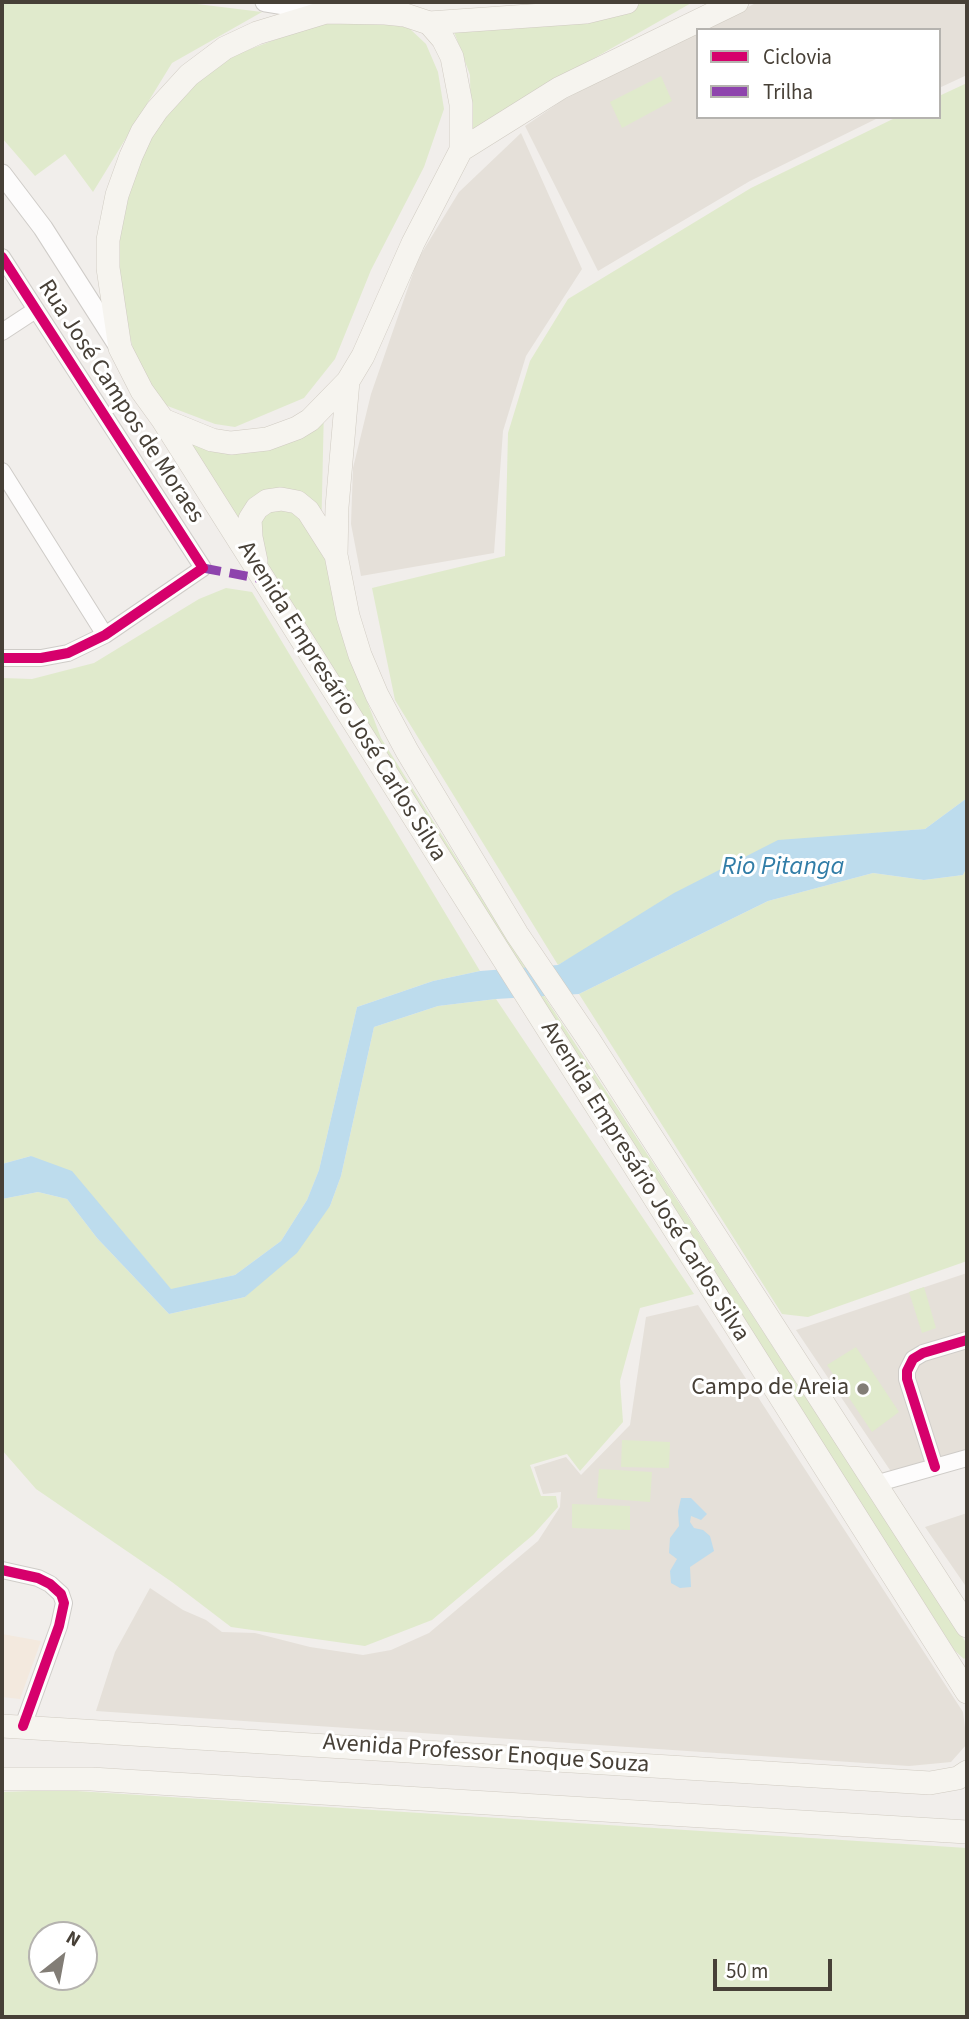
<!DOCTYPE html>
<meta charset="utf-8">
<style>
body{margin:0}
#map{position:relative;width:969px;height:2019px;overflow:hidden;background:#f1eeeb;font-family:"Source Sans 3",sans-serif}
canvas{display:block}
.frame{position:absolute;inset:0;border:4px solid #474037;pointer-events:none}
.legend{position:absolute;left:696px;top:28px;width:245px;height:91px;box-sizing:border-box;background:#fff;border:2px solid #b5b3af;margin:0;padding:9px 12px;list-style:none;font-size:21px;color:#474037}
.legend li{display:flex;align-items:center;gap:14px;height:35px}
.legend b{width:35px;border:2px solid #b5b3af}
.north{position:absolute;left:28px;top:1921px;width:70px;height:70px;box-sizing:border-box;background:#fff;border:2px solid #b5b3af;border-radius:50%;rotate:31deg;font-size:19px;font-weight:700;line-height:28px;text-align:center;color:#474037}
.north::after{content:'';display:block;margin:auto;width:24px;height:32px;background:#827d76;clip-path:polygon(50% 0,100% 100%,50% 72%,0 100%)}
.scale{position:absolute;left:713px;top:1959px;width:119px;height:32px;box-sizing:border-box;border:4px solid #474037;border-top:0;padding-left:9px;font-size:21px;line-height:24px;white-space:nowrap;color:#474037;-webkit-text-stroke:5px #fff;paint-order:stroke}
</style>
<div id="map">
<canvas width="969" height="2019"></canvas>
<div class="frame"></div>
<ul class="legend">
<li><b style="height:9px;background:#d6006c"></b>Ciclovia</li>
<li><b style="height:9px;background:#8e44ad"></b>Trilha</li>
</ul>
<div class="north">N</div>
<div class="scale">50 m</div>
</div>
<script>
const ctx = document.querySelector('canvas').getContext('2d');
ctx.lineJoin = 'round';
function fill(path, color) { ctx.fillStyle = color; ctx.fill(path, 'evenodd'); }
const poly = rows => new Path2D(rows.map(r => 'M' + r).join(''));
function trace(path, color, width, dash) { ctx.strokeStyle = color; ctx.lineWidth = width; ctx.lineCap = dash ? 'butt' : 'round'; ctx.setLineDash(dash || []); ctx.stroke(path); }
function write(font, color, halo, rows, align = 'center') {
  ctx.font = font + ' "Source Sans 3",sans-serif'; ctx.lineWidth = 6; ctx.setLineDash([]); ctx.textBaseline = 'middle'; ctx.strokeStyle = halo; ctx.fillStyle = color; for (const [text, x, y, turn = 0] of rows) {
    ctx.save(); ctx.translate(x, y); ctx.rotate((+turn || 0) * Math.PI / 180); ctx.textAlign = isNaN(turn) ? turn : align; if (halo) ctx.strokeText(text, 0, 0); ctx.fillText(text, 0, 0); ctx.restore();
  }
}
fill(poly([
 [758,2,967,2,967,75,939,88,939,30,701,30],
 [698,31,698,117,880,117,750,181,598,271,525,126,563,100],
 [521,133,582,269,526,356,503,431,494,553,361,576,351,524,353,468,371,394,418,259,459,192],
 [967,1273,967,1465,900,1485,796,1330],
 [698,1305,963,1712,967,1744,951,1762,909,1766,96,1711,115,1652,150,1588,183,1610,206,1620,222,1632,255,1633,310,1647,363,1655,391,1650,429,1633,538,1541,560,1507,561,1492,543,1494,534,1467,566,1457,581,1475,630,1425,646,1317],
 [967,1513,967,1588,925,1527]
]), '#e5e0d9');
fill(poly([
 [2,1634,41,1641,20,1699,2,1697]
]), '#f3e9de');
fill(poly([
 [2,2,181,2,262,12,172,63,93,192,65,154,35,176,2,138],
 [648,2,693,2,510,106,471,132,470,75,453,29,581,20],
 [370,21,409,28,426,44,438,72,444,109,424,167,371,270,335,359,304,398,235,427,215,424,165,405,139,372,125,317,117,273,117,229,130,168,158,118,190,86,232,56,322,22],
 [661,76,672,101,622,128,610,102],
 [967,83,967,798,925,829,778,841,558,965,395,700,372,588,505,556,508,433,530,361,568,299,751,188,897,117,939,117,939,96],
 [324,407,321,540,350,656,381,738,514,950,967,1644,967,1655,964,1659,955,1651,508,952,184,437,243,446],
 [226,588,252,592,480,971,433,981,357,1007,319,1170,307,1200,281,1241,235,1275,171,1290,125,1235,31,1156,2,1164,2,678,32,679,94,663,199,599],
 [967,867,967,1261,808,1317,782,1314,579,994,768,901,873,873,924,880,963,875],
 [496,999,694,1294,640,1308,620,1381,623,1422,580,1471,567,1454,530,1465,541,1496,556,1496,558,1507,533,1535,432,1620,365,1646,231,1627,172,1582,36,1489,2,1450,2,1199,38,1192,67,1199,97,1238,169,1314,245,1297,330,1206,341,1176,374,1027,438,1006],
 [924,1287,936,1328,922,1333,909,1292],
 [856,1347,899,1412,872,1432,827,1365],
 [622,1440,670,1442,669,1468,621,1467],
 [599,1469,652,1472,650,1502,597,1498],
 [572,1504,630,1506,630,1530,572,1528],
 [61,1790,967,1848,967,2017,2,2017,2,1792],
 [42,1935,84,1935,84,1977,42,1977]
]), '#e0eacc');
fill(poly([
 [967,798,967,867,963,875,924,880,873,873,768,901,579,994,496,999,438,1006,374,1027,341,1176,330,1206,297,1253,245,1297,169,1314,97,1238,67,1199,38,1192,2,1199,2,1164,31,1156,72,1171,171,1289,235,1275,281,1241,307,1200,319,1170,357,1007,433,981,480,971,558,965,674,893,778,840,925,829],
 [681,1498,691,1498,707,1514,701,1520,691,1516,690,1522,694,1528,703,1530,710,1536,714,1551,690,1567,691,1587,680,1588,671,1583,670,1571,677,1559,669,1553,670,1538,679,1526,678,1511]
]), '#bddced');
const minor = poly([
 [2,257,203,568,105,635,68,653,41,658,2,658],
 [2,332,34,311],
 [2,471,105,635],
 [935,1467,907,1379,907,1371,913,1359,923,1353,967,1340],
 [875,1484,967,1458],
 [2,1570,38,1578,50,1584,61,1594,64,1603,59,1626,23,1726]
]);
const tertiary = poly([
 [265,2,326,12],
 [2,174,43,228,119,347]
]);
const secondary = poly([
 [627,2,586,12,429,23,405,15,385,13,326,12,257,33,225,48,189,75,157,110,142,132,131,156,117,195,108,240,108,268,120,348,142,391,163,420,967,1692],
 [737,2,560,88,461,150,413,243,363,356,348,381,337,507,336,555,348,616,360,655,377,695,407,751,517,934,589,1040,967,1626],
 [429,23,443,39,452,57,461,104,461,150],
 [163,420,212,440,231,443,267,439,297,428,310,420,348,381],
 [256,561,251,537,250,519,257,508,267,501,281,499,297,502,308,511,336,555],
 [2,1726,930,1783,958,1778,967,1772],
 [2,1779,91,1779,967,1832]
]);
trace(minor, '#cfccc8', 18);
trace(tertiary, '#cfccc8', 21);
trace(secondary, '#d0cbc2', 24);
trace(minor, '#fdfcfc', 16);
trace(tertiary, '#fdfcfc', 19);
trace(secondary, '#f6f4ef', 23);
trace(poly([
 [203,568,262,579]
]), '#8e44ad', 9, [18, 9]);
trace(poly([
 [2,257,203,568,105,635,68,653,41,658,2,658],
 [935,1467,907,1379,907,1371,913,1359,923,1353,967,1340],
 [2,1570,38,1578,50,1584,61,1594,64,1603,59,1626,23,1726]
]), '#d6006c', 10);
for (const [x, y, r, color] of [
 [863,1389,7,"#827d76"]
]) { const dot = new Path2D(); dot.arc(x, y, r, 0, 2 * Math.PI); ctx.fillStyle = color; ctx.fill(dot); trace(dot, '#fff', 2.5); }
write('24px', '#474037', '#fff', [
 ["Rua José Campos de Moraes",120,402,57],
 ["Avenida Empresário José Carlos Silva",341,702,58],
 ["Avenida Empresário José Carlos Silva",644,1182,58],
 ["Avenida Professor Enoque Souza",486,1755,4]
]);
write('24px', '#474037', '#fff', [
 ["Campo de Areia",849,1389]
], 'right');
write('italic 26px', '#317da7', '#fff', [
 ["Rio Pitanga",783,868]
]);
</script>
